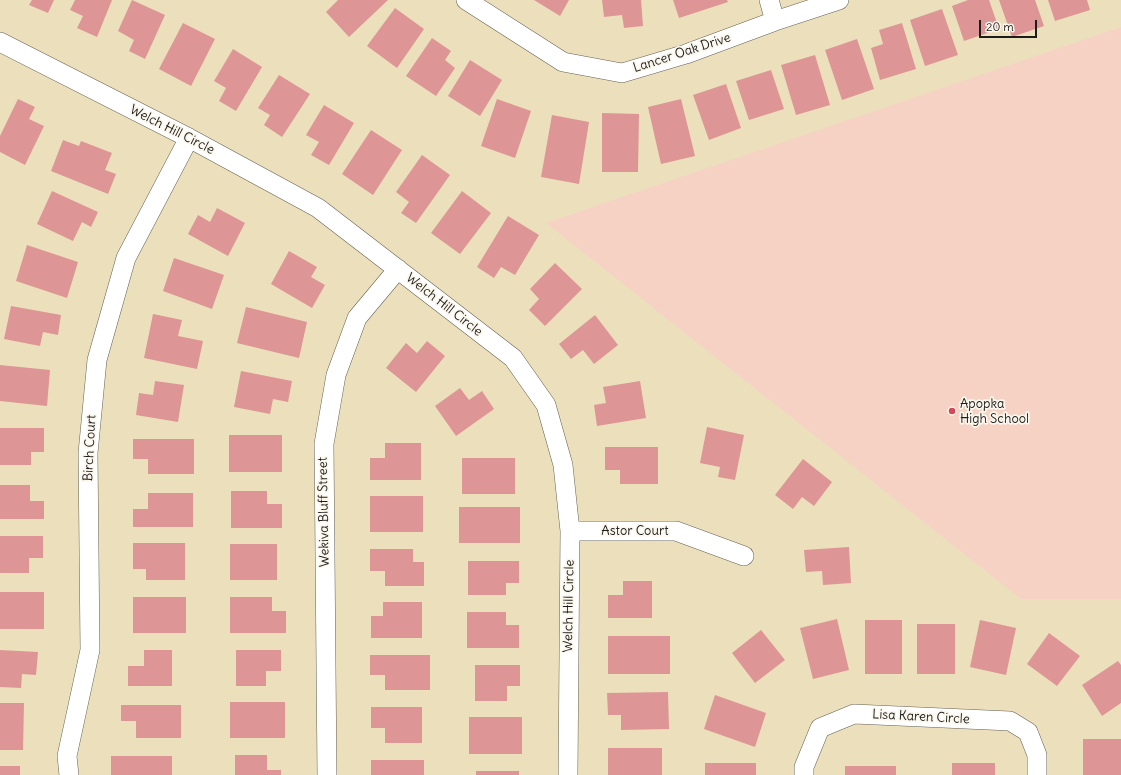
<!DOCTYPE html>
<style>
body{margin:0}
#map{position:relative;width:1121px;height:775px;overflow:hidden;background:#ecdfbc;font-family:Delius,sans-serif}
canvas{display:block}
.scale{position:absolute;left:979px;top:20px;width:58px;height:18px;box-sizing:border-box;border:2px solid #1c1c1c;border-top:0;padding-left:5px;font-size:12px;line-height:14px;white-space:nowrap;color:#1c1c1c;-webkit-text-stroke:3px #fbf7ec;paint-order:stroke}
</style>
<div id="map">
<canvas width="1121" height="775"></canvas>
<div class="scale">20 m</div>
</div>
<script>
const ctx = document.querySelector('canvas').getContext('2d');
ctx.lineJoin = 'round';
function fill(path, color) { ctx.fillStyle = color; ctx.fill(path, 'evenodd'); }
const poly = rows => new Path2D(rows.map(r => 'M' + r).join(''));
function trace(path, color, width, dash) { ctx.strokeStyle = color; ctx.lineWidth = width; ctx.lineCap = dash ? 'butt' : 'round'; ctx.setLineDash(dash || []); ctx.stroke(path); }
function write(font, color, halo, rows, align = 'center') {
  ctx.font = font + ' Delius,sans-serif'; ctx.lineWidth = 3.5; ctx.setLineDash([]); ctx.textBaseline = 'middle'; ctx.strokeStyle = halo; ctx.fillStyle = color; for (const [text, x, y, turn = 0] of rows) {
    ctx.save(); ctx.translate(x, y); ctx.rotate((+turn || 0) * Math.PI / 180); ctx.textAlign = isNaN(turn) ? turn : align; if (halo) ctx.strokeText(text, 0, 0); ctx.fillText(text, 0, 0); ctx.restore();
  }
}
fill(poly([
 [1121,27,1121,599,1021,599,546,223]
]), '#f6d2c5');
fill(poly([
 [32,0,54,0,48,13,29,5],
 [75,0,112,0,97,37,77,28,83,16,70,10],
 [132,0,165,15,145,59,129,51,134,40,118,31],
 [338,0,388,0,349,37,326,12],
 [534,0,569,0,560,16],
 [602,0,641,0,643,26,624,28,622,15,604,17],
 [673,0,727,0,728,2,679,18],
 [968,0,989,0,999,29,964,41,952,6],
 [999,0,1035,0,1044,26,1012,37],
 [1048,0,1087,0,1090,10,1055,21],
 [395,8,424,29,397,68,367,46],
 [942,9,958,55,925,66,910,20],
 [183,23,215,39,191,86,159,69],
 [902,23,916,69,880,80,871,48,883,44,879,30],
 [432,38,451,51,445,60,455,68,436,96,406,76],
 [857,39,874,89,842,100,825,50],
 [233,49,262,67,236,111,219,101,226,88,214,81],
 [815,55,830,105,796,115,781,65],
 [470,60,502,80,480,116,448,96],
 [771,70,784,109,749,120,736,81],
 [279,75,310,94,282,137,264,125,270,115,258,108],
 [726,84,741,128,709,140,693,95],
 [18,99,35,107,29,119,44,126,25,165,0,152,0,136],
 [497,99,531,111,515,158,481,146],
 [681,99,695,156,661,164,648,107],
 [324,105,354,123,329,165,311,155,319,142,306,135],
 [602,113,639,114,638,172,602,172],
 [552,115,589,122,579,184,541,177],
 [371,130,402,150,373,195,342,174],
 [63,140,79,146,81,141,112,153,105,170,116,174,108,194,51,171],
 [422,155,450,175,416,223,401,213,409,202,396,192],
 [52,191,98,212,91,227,82,222,73,241,37,224],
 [462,191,491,213,460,254,431,233],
 [217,208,245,223,228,256,188,234,198,215,210,222],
 [508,216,539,235,515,275,501,267,494,278,477,267],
 [27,245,78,262,67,298,16,281],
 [289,251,317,267,311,277,325,285,312,308,271,284],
 [174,258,224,275,212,309,163,291],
 [555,263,582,289,545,326,529,310,539,299,530,289],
 [11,306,61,315,58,335,43,332,40,346,4,339],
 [246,307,307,322,299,358,237,343],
 [153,314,182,320,178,336,203,341,197,369,144,358],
 [595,315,618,345,594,364,583,350,571,359,559,344],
 [427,341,445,356,416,392,386,368,406,343,417,353],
 [0,365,50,370,47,406,0,401],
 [241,371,292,381,288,402,273,399,270,414,234,407],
 [155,381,184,385,178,422,136,415,139,393,153,395],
 [640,381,646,418,597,426,594,405,606,403,603,387],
 [460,388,469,400,482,391,494,409,456,436,435,406],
 [707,427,744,435,735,480,718,477,720,467,700,463],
 [0,428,44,428,44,452,31,452,31,465,0,465],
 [229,435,282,435,282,472,229,472],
 [133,439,194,439,194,474,148,474,148,459,133,459],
 [385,443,421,443,421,480,370,480,370,458,385,458],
 [605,447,658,447,658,484,620,484,620,470,605,470],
 [462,458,515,458,515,494,462,494],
 [803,459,832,482,814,506,802,497,793,509,775,495],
 [0,485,30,485,30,501,44,501,44,519,0,519],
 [231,491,267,491,267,504,282,504,282,528,231,528],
 [148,493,193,493,193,527,133,527,133,509,148,509],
 [370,496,423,496,423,532,370,532],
 [459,507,520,507,520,543,459,543],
 [0,536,43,536,43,558,29,558,29,573,0,573],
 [133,543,185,543,185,580,146,580,146,569,133,569],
 [230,544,277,544,277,580,230,580],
 [849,547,851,583,823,585,822,571,806,572,804,550],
 [370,549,413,549,413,562,424,562,424,586,385,586,385,571,370,571],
 [468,561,519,561,519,583,506,583,506,595,468,595],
 [623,581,652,581,652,618,608,618,608,595,623,595],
 [0,592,44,592,44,629,0,629],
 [133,597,186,597,186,633,133,633],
 [230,597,272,597,272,611,286,611,286,633,230,633],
 [383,602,422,602,422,638,371,638,371,616,383,616],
 [467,612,506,612,506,625,519,625,519,648,467,648],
 [837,619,849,670,813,679,800,628],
 [865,620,902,620,902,674,865,674],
 [980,620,1016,628,1006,675,970,667],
 [917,624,955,624,955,674,917,674],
 [761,630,785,660,755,683,732,653],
 [1049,633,1080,656,1057,686,1027,664],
 [608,636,670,636,670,674,608,674],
 [0,650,38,652,36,675,22,674,21,688,0,687],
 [144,650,172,650,172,686,128,686,128,666,144,666],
 [236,650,281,650,281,671,266,671,266,686,236,686],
 [370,655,430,655,430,690,385,690,385,675,370,675],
 [1118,661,1121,665,1121,703,1102,716,1082,685],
 [475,665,520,665,520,686,507,686,507,701,475,701],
 [668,692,669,729,621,730,621,715,608,715,607,693],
 [715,695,766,713,755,747,704,729],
 [230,702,285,702,285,738,230,738],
 [0,703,24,703,23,750,0,750],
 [121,705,181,705,181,738,136,738,136,721,121,721],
 [371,707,422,707,422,743,385,743,385,728,371,728],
 [469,717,522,717,522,754,469,754],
 [1083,739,1121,739,1121,775,1083,775],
 [608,748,662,748,662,775,608,775],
 [235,755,267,755,267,770,281,770,281,775,235,775],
 [111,756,172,756,172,775,111,775],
 [371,760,424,760,424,775,371,775],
 [705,763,756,763,756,775,705,775],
 [952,763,995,763,995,775,952,775],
 [0,766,20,766,20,775,0,775],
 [845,766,896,766,896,775,845,775],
 [476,771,519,771,519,775,476,775]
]), '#dd9695');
const minor = poly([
 [466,0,563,62,622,73,686,54,775,21,839,0],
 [769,0,775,21],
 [0,42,189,138,318,208,513,358,546,405,563,465,570,531,568,775],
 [570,531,676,531,744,556],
 [69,775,67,756,90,650,88,453,97,360,126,258,189,138],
 [327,775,324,444,336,375,357,318,398,269],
 [804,775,804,767,820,728,854,714,1010,721,1028,732,1037,755,1037,775]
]);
trace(minor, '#656054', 20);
trace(minor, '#fff', 19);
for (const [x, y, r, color] of [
 [952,411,4,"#d1495b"]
]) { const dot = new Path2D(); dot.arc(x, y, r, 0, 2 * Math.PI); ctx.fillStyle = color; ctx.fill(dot); trace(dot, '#fbf7ec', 1.5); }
write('13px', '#1c1c1c', '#fbf7ec', [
 ["Lancer Oak Drive",682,53,-18],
 ["Welch Hill Circle",172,130,27],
 ["Welch Hill Circle",444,305,38],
 ["Birch Court",90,448,-87],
 ["Wekiva Bluff Street",324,512,-91],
 ["Astor Court",635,531],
 ["Welch Hill Circle",569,606,-89],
 ["Lisa Karen Circle",921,717,3]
]);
write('13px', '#1c1c1c', '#fbf7ec', [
 ["Apopka",960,404],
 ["High School",960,419]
], 'left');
</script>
